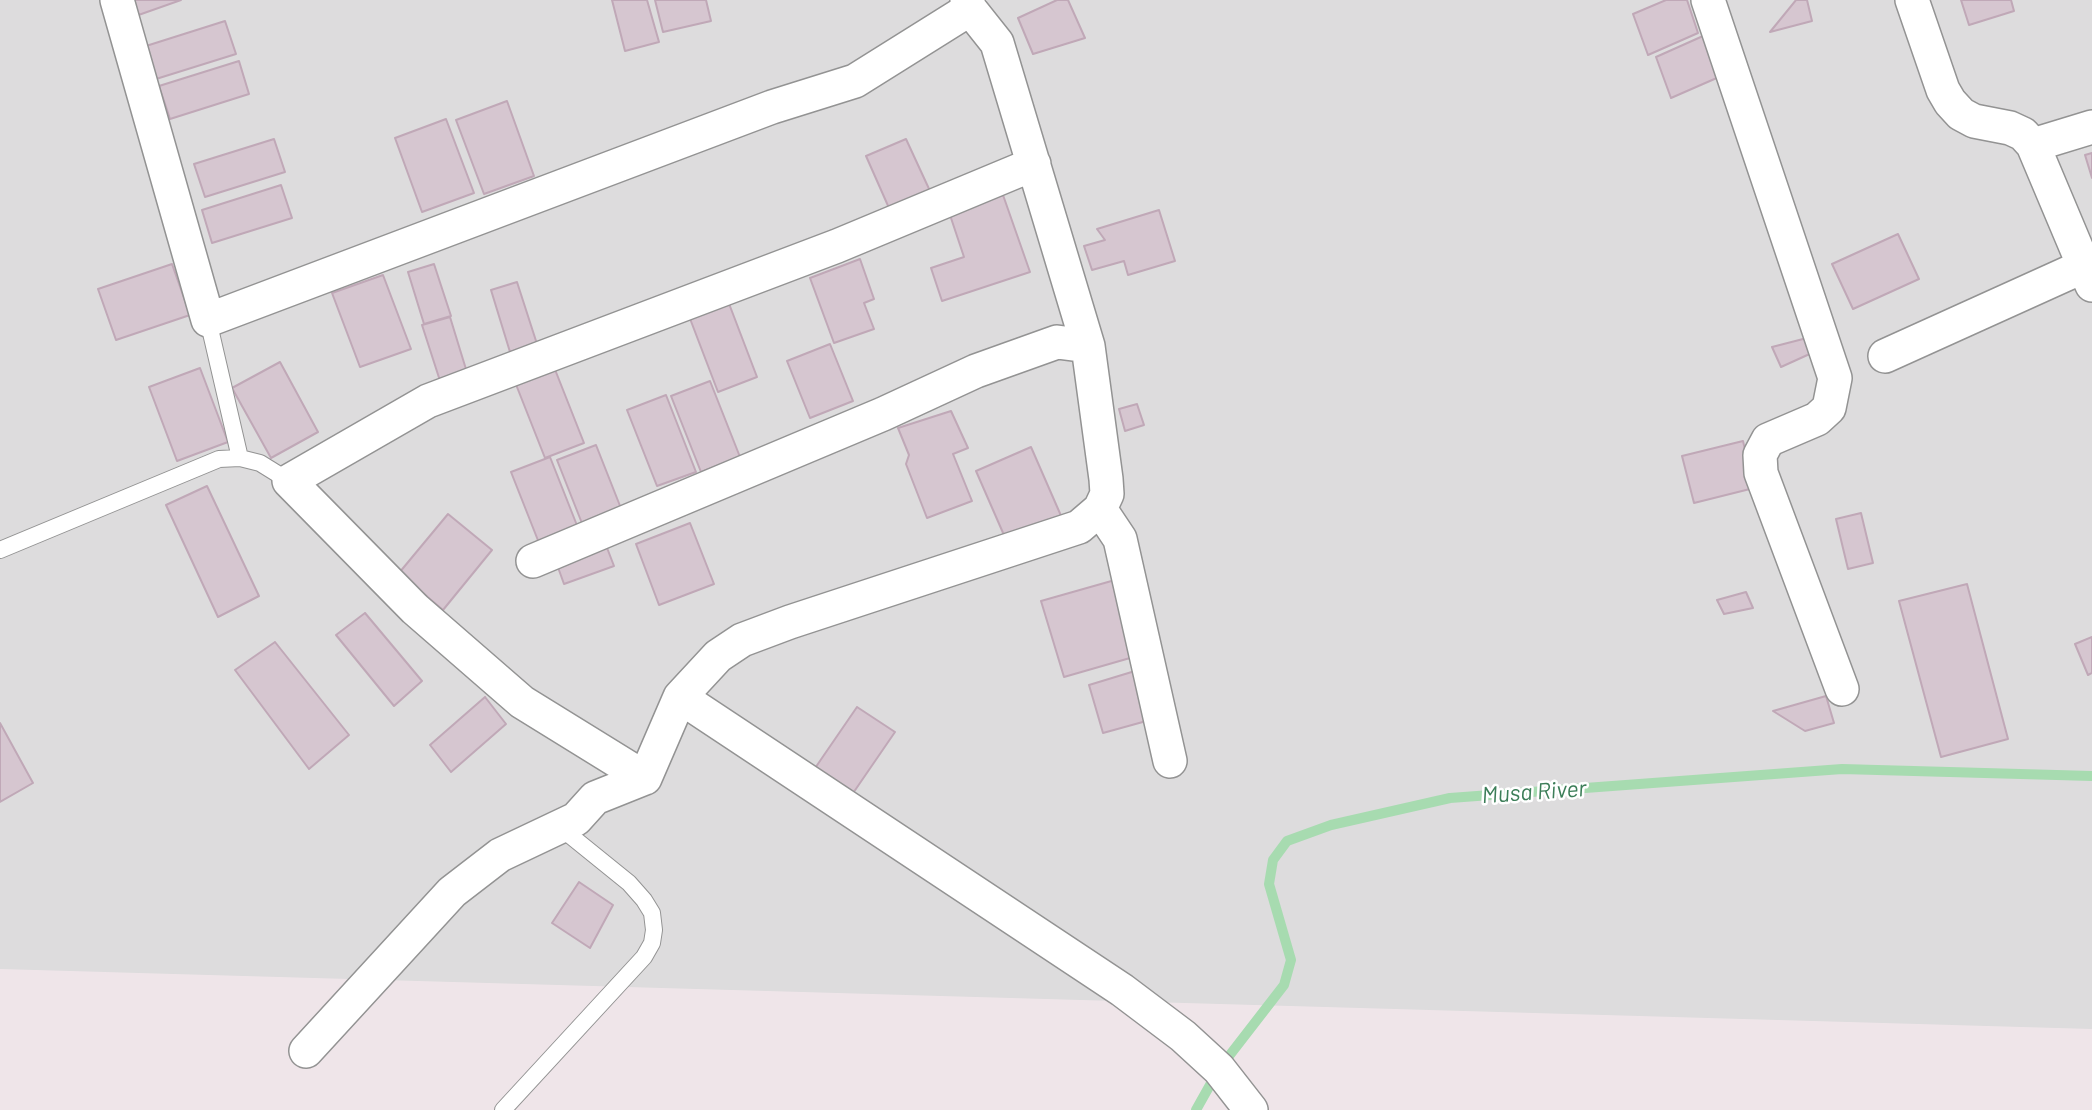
<!DOCTYPE html>
<style>
body{margin:0}
canvas{display:block;background:#efe5e9}
</style>
<canvas width="2092" height="1110"></canvas>
<script>
const ctx = document.querySelector('canvas').getContext('2d');
ctx.lineJoin = 'round';
function fill(path, color) { ctx.fillStyle = color; ctx.fill(path, 'evenodd'); }
const poly = rows => new Path2D(rows.map(r => 'M' + r).join(''));
function trace(path, color, width, dash) { ctx.strokeStyle = color; ctx.lineWidth = width; ctx.lineCap = dash ? 'butt' : 'round'; ctx.setLineDash(dash || []); ctx.stroke(path); }
function write(font, color, halo, rows, align = 'center') {
  ctx.font = font + ' Barlow,sans-serif'; ctx.lineWidth = 5; ctx.setLineDash([]); ctx.textBaseline = 'middle'; ctx.strokeStyle = halo; ctx.fillStyle = color; for (const [text, x, y, turn = 0] of rows) {
    ctx.save(); ctx.translate(x, y); ctx.rotate((+turn || 0) * Math.PI / 180); ctx.textAlign = isNaN(turn) ? turn : align; if (halo) ctx.strokeText(text, 0, 0); ctx.fillText(text, 0, 0); ctx.restore();
  }
}
fill(poly([
 [0,0,2092,0,2092,1029,0,969]
]), '#dddcdd');
trace(poly([
 [1196,1110,1219,1069,1284,985,1291,960,1269,884,1273,860,1287,841,1331,825,1450,798,1842,769,2092,776]
]), '#a7dbb0', 10);
const building = poly([
 [124,0,181,0,130,18,124,0],
 [612,0,647,0,659,42,625,51,612,0],
 [655,0,706,0,711,21,663,32,655,0],
 [1057,0,1068,0,1085,38,1033,54,1018,18,1057,0],
 [1666,0,1687,0,1698,33,1648,55,1633,14,1666,0],
 [1796,0,1807,0,1812,21,1770,32,1796,0],
 [1961,0,2011,0,2014,11,1969,25,1961,0],
 [225,21,236,54,156,79,146,46,225,21],
 [1703,36,1719,77,1671,98,1656,57,1703,36],
 [239,61,249,94,170,119,159,86,239,61],
 [507,101,534,176,484,194,456,120,507,101],
 [446,119,474,193,422,212,395,138,446,119],
 [274,139,285,172,205,197,194,164,274,139],
 [906,139,930,191,889,208,866,156,906,139],
 [2092,153,2092,178,2085,155,2092,153],
 [281,185,292,218,212,243,202,210,281,185],
 [1003,195,1030,272,942,301,931,268,964,257,949,212,1003,195],
 [1159,210,1175,261,1128,275,1124,261,1092,270,1084,246,1105,240,1097,229,1159,210],
 [1898,234,1919,279,1853,309,1832,264,1898,234],
 [860,259,874,299,864,303,874,329,834,343,810,278,860,259],
 [172,264,190,315,116,340,98,289,172,264],
 [434,264,451,316,424,324,408,272,434,264],
 [383,275,411,349,360,367,332,293,383,275],
 [517,282,537,344,510,352,491,290,517,282],
 [728,301,757,377,718,392,689,316,728,301],
 [450,317,469,379,442,387,422,325,450,317],
 [1807,338,1814,352,1781,367,1772,347,1807,338],
 [830,344,853,401,810,418,787,361,830,344],
 [280,362,318,432,271,458,232,388,280,362],
 [554,367,584,443,545,458,515,382,554,367],
 [200,368,228,442,177,461,149,387,200,368],
 [710,381,740,457,701,472,671,396,710,381],
 [666,395,696,472,657,486,627,410,666,395],
 [1137,404,1144,425,1125,431,1119,409,1137,404],
 [951,411,968,448,953,454,972,501,927,518,906,464,909,455,898,428,951,411],
 [1743,441,1754,488,1694,503,1682,456,1743,441],
 [596,445,626,521,587,536,557,460,596,445],
 [1031,447,1062,518,1007,542,976,471,1031,447],
 [550,457,580,533,541,548,511,472,550,457],
 [207,486,259,596,218,617,166,505,207,486],
 [1861,513,1873,563,1848,569,1836,519,1861,513],
 [448,514,492,550,443,610,399,573,448,514],
 [690,523,714,584,659,605,636,544,690,523],
 [604,540,614,566,564,584,555,559,604,540],
 [1115,580,1137,656,1064,677,1041,601,1115,580],
 [1967,584,2008,739,1941,757,1899,601,1967,584],
 [1746,592,1753,608,1724,614,1717,600,1746,592],
 [365,613,422,681,394,706,336,635,365,613],
 [2092,637,2092,673,2088,675,2075,644,2092,637],
 [275,642,349,735,309,769,235,670,275,642],
 [1135,671,1150,720,1103,733,1089,685,1135,671],
 [1826,696,1834,723,1805,731,1773,711,1826,696],
 [485,697,506,724,451,772,430,745,485,697],
 [857,707,895,732,849,799,811,774,857,707],
 [0,723,33,783,0,802,0,723],
 [579,882,613,905,590,948,552,923,579,882]
]);
fill(building, '#d6c6d0');
trace(building, '#c0a8b7', 2);
const service = poly([
 [208,320,240,458],
 [0,550,219,459,240,458,260,463,289,481],
 [503,1110,644,957,652,943,654,930,652,913,644,900,629,883,561,828]
]);
const minor = poly([
 [117,0,208,320,772,107,855,81,970,9],
 [1708,0,1835,378,1829,408,1817,419,1768,440,1760,455,1761,473,1842,689],
 [1912,0,1943,90,1950,102,1961,114,1974,121,2010,128,2023,134,2033,145,2092,285],
 [2033,145,2092,127],
 [1885,356,2084,266],
 [1100,509,1120,539,1170,761],
 [533,561,883,414,976,371,1057,342,1088,346],
 [680,697,1122,990,1183,1036,1219,1069,1251,1110],
 [645,778,522,702,415,609,289,481,428,401,837,246,1034,164],
 [306,1051,452,892,500,855,576,819,595,798,645,778,680,697,718,656,742,640,790,622,1079,527,1100,509,1107,494,1106,479,1088,346,997,43,970,9,967,0]
]);
trace(service, '#939393', 18);
trace(minor, '#939393', 36);
trace(service, '#fff', 16);
trace(minor, '#fff', 33);
write('italic 23px', '#3c7e58', '#fff', [
 ["Musa River",1534,792,-4]
]);
</script>
